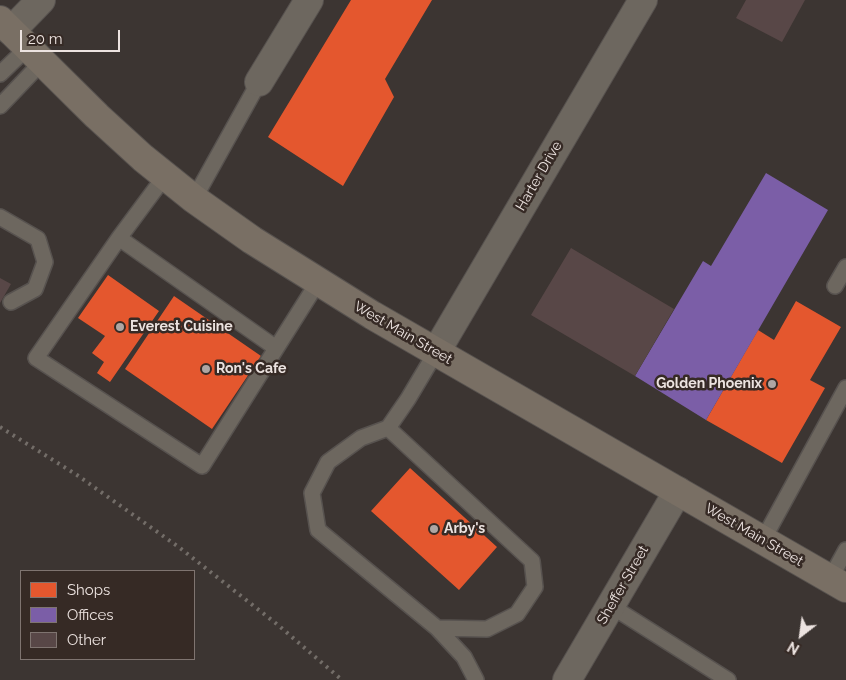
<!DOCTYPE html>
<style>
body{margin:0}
#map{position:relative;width:846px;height:680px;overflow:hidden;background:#3c3532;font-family:Raleway,sans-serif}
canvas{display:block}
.legend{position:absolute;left:20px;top:570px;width:175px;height:90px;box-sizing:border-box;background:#362a25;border:1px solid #7f7470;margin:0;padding:6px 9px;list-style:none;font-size:15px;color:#ece3e0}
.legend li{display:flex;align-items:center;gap:10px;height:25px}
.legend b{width:25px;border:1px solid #7f7470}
.north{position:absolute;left:776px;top:610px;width:50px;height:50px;-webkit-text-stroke:4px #362a25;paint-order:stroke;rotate:210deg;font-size:14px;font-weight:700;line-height:20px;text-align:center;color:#ece3e0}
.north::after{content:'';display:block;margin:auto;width:18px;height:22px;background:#ece3e0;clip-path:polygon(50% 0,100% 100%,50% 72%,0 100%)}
.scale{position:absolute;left:20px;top:30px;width:100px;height:22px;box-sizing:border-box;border:2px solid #ece3e0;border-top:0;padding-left:6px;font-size:15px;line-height:18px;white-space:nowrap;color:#ece3e0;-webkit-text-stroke:4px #362a25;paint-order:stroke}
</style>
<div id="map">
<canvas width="846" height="680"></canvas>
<ul class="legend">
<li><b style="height:14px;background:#e4572e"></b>Shops</li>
<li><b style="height:14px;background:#7b5ea7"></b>Offices</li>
<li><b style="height:14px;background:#584747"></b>Other</li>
</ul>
<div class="north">N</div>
<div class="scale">20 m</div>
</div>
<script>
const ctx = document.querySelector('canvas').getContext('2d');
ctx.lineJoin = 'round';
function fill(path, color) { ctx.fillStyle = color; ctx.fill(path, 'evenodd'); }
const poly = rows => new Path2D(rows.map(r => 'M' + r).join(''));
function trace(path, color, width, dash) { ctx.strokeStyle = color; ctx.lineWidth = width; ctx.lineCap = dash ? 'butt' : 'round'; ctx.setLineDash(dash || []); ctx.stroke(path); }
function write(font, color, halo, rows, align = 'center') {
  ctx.font = font + ' Raleway,sans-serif'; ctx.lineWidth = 5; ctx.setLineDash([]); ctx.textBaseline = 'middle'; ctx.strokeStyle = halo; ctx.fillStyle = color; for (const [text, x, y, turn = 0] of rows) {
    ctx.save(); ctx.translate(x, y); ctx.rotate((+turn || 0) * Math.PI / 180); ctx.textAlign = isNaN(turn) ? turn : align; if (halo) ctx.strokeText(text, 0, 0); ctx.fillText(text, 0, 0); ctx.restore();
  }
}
fill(poly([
 [351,0,432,0,385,79,394,97,343,186,268,137],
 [108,275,159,311,110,382,97,373,104,362,92,353,105,336,78,318],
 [174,296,261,356,212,429,125,369],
 [796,301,841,327,810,380,825,388,782,463,706,420,758,330,774,340],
 [410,468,497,547,459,590,371,511]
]), '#e4572e');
fill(poly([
 [766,173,828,210,706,420,635,376,703,261,711,266]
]), '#7b5ea7');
fill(poly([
 [746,0,805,0,782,42,736,18],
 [571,248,674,309,635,376,531,315],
 [0,278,11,284,0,303]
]), '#584747');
const service = poly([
 [0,74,27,48],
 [0,106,42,62],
 [165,176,119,238,36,358,202,466,318,282],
 [194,199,259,82],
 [0,217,38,239,45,262,35,289,11,302],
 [119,238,276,348],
 [835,286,846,267],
 [436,352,408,399,388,428,361,438,328,462,312,493,318,530,437,628,464,657,476,680],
 [388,428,532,561,535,587,517,614,487,629,437,628],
 [763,540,846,388],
 [830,579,846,550],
 [611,606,728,680]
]);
const minor = poly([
 [259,82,309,0],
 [436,352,643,0]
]);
const tertiary = poly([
 [11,31,41,0],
 [567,680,678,491]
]);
const primary = poly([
 [0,20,97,116,143,158,194,199,252,240,372,315,846,588]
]);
trace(service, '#57524f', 18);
trace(minor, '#57524f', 30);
trace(tertiary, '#57524f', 30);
trace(primary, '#57524f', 30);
trace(service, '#6d675f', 15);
trace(minor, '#6d675f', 28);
trace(tertiary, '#6d675f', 28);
trace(primary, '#796f64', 28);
trace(poly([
 [0,427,77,475,180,548,278,625,342,680]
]), '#736d68', 4, [2.5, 5]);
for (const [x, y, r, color] of [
 [120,327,5,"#aea6a3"],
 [206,369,5,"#aea6a3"],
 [772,384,5,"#aea6a3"],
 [434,529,5,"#aea6a3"]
]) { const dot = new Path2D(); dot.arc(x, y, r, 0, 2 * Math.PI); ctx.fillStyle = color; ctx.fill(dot); trace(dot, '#362a25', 2); }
write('14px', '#ece3e0', '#362a25', [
 ["Harter Drive",539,176,-60],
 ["West Main Street",403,333,30],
 ["West Main Street",754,535,30],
 ["Sheffer Street",623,585,-60]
]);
write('bold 14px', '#ece3e0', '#362a25', [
 ["Everest Cuisine",130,327],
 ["Ron's Cafe",216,369],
 ["Golden Phoenix",762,384,"right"],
 ["Arby's",444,529]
], 'left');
</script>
